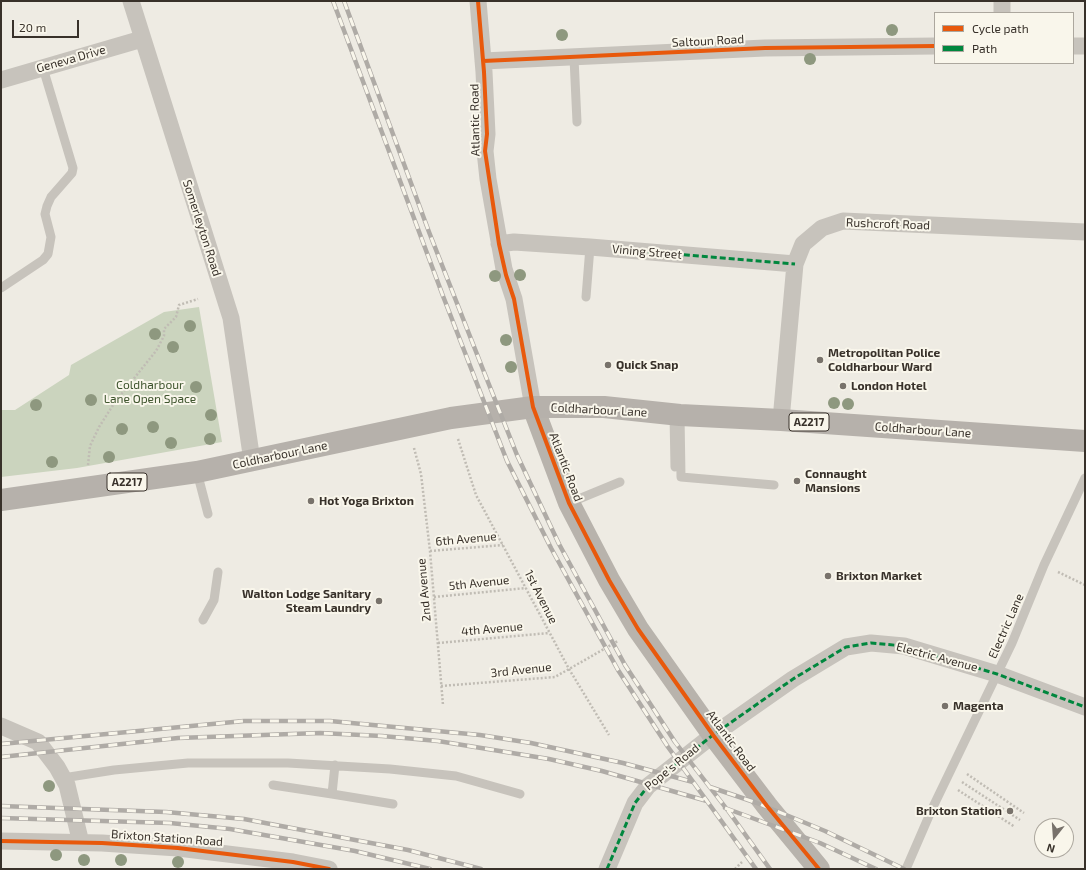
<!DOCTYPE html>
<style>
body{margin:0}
#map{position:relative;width:1086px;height:870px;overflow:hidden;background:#eeebe3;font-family:"Exo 2",sans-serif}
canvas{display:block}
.frame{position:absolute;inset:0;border:2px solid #38312a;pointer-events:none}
.legend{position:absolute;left:934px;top:12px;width:140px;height:52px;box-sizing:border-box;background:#f9f6eb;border:1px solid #aca79e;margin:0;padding:5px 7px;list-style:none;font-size:12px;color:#38312a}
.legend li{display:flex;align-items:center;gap:8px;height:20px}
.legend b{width:20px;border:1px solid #aca79e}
.north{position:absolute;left:1034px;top:818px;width:40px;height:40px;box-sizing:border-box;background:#f9f6eb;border:1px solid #aca79e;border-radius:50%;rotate:197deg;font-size:11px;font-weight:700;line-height:16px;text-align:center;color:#38312a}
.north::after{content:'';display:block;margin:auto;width:14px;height:18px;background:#78726b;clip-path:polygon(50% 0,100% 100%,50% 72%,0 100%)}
.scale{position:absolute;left:12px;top:20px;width:67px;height:18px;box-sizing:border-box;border:2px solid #38312a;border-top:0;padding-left:5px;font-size:12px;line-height:14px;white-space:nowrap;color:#38312a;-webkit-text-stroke:3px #f9f6eb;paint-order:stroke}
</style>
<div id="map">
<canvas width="1086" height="870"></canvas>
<div class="frame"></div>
<ul class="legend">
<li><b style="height:5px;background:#e8590c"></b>Cycle path</li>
<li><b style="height:5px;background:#00873e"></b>Path</li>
</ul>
<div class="north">N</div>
<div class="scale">20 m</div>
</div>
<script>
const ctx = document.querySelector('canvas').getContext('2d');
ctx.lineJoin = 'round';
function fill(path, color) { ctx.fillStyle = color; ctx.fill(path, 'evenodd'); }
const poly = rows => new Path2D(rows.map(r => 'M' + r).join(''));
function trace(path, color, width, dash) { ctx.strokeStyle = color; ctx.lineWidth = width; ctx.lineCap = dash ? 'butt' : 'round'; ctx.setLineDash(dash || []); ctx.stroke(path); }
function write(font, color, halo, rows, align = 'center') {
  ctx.font = font + ' "Exo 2",sans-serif'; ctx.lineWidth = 4; ctx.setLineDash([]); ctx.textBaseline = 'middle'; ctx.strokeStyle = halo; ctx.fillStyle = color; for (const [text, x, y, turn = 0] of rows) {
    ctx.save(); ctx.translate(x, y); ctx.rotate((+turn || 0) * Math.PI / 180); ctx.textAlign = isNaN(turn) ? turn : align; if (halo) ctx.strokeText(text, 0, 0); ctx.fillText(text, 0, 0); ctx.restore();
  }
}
fill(poly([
 [199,307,222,442,77,468,1,477,1,410,15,410,69,375,71,365,164,312]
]), '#cbd4be');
trace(poly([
 [458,439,476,495,569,669,609,735],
 [414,448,421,474,430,551,443,705],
 [88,465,90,446,99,427,115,402,156,351,164,336,164,329,176,317,179,305,198,299],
 [430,551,503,545],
 [1058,572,1085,585],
 [434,597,526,588],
 [438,643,549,633],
 [441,686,555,677,618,641],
 [967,774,1024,813],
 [962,782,1020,820],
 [958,790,1015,827],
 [735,869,742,862]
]), '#c0bcb4', 2.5, [2, 2]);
trace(poly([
 [574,58,577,122],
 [1,288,43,260,48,254,51,237,45,214,47,206,51,197,72,173,73,168,43,68],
 [586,297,590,247],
 [674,415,675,467],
 [680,415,681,477,774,485],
 [197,472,208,514],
 [569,503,620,482],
 [203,620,214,600,218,572],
 [335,765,332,794,393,804],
 [63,778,114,770,188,763,288,763,390,769,456,776,520,794],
 [273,785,332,794],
 [906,869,932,809,1012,643,1044,565,1085,478]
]), '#c7c3bc', 9);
trace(poly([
 [131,1,231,318,252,461],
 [478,1,484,72,487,134,485,151,488,179,504,269,514,299,533,407],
 [1002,1,1002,13],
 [1073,46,1085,46],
 [483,61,765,48,935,46],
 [1,80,142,39],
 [499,244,514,242,590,247,795,264],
 [781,420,795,264,803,244,822,228,843,221,1085,232],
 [1,726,38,742,57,767,67,785,81,843],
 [1,841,102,843,178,848,293,862,329,869],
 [607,869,635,803,648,786,713,735,793,679,846,647,871,643,904,646,997,674,1085,707]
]), '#c7c3bc', 17);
trace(poly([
 [533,407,569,503,609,580,638,629,713,735,767,806,819,869]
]), '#b8b3ac', 22);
trace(poly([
 [1,500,197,472,451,418,533,407,604,407,680,415,781,420,1085,441]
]), '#b6b1ab', 22);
const rail = poly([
 [333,1,443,296,507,461,551,548,618,670,668,747,756,869],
 [344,1,429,232,484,372,517,455,559,544,625,665,675,742,729,812,770,869],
 [1,744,244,721,330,721,480,735,531,743,623,763,693,782],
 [1,757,178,738,320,733,382,736,438,741,549,759,602,771,707,801],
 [710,787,757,803,825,831,904,869],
 [1,806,166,812,244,819,408,850,481,869],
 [725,808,820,843,876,869],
 [1,818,170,823,230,829,355,851,430,869]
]);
trace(rail, '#afaba6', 4.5);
trace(rail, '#f9f6eb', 3, [9]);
trace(poly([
 [639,251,795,264],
 [607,869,635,803,648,786,713,735,793,679,846,647,871,643,904,646,997,674,1085,707]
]), '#00873e', 3, [6, 3]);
trace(poly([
 [478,1,484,72,487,134,485,151,499,244,506,275,514,299,533,407,569,503,609,580,638,629,713,735,767,806,819,869],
 [483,61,765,48,935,46],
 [1,841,102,843,178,848,293,862,329,869]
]), '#e8590c', 4);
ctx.fillStyle = '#8e987f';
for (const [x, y] of [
 [892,30],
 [562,35],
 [810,59],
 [520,275],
 [495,276],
 [190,326],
 [155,334],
 [506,340],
 [173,347],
 [511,367],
 [196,387],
 [91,400],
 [834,403],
 [848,404],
 [36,405],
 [211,415],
 [153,427],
 [122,429],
 [210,439],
 [171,443],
 [109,457],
 [52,462],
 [49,786],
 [56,855],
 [84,860],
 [121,860],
 [178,862]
]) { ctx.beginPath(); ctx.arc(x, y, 6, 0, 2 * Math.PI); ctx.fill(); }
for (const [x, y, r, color] of [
 [820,360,4,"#78726b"],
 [608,365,4,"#78726b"],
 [843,386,4,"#78726b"],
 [797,481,4,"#78726b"],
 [311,501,4,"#78726b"],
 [828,576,4,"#78726b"],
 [379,601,4,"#78726b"],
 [945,706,4,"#78726b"],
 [1010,811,4,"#78726b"]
]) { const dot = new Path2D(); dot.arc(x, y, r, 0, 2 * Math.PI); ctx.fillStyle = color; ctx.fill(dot); trace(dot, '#f9f6eb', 1.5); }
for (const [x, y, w] of [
 [809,422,40],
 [127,482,40]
]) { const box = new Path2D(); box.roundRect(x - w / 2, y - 9, w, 18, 3); ctx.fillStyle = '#f9f6eb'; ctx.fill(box); trace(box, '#38312a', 1); }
write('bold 11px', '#38312a', null, [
 ["A2217",809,422],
 ["A2217",127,482]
]);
write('12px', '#38312a', '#f9f6eb', [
 ["Saltoun Road",708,41,-3],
 ["Geneva Drive",71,59,-16],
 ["Atlantic Road",475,120,-91],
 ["Rushcroft Road",888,224,2],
 ["Somerleyton Road",202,228,72],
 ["Vining Street",647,252,5],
 ["Coldharbour Lane",599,410,3],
 ["Coldharbour Lane",923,430,4],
 ["Coldharbour Lane",280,455,-12],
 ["Atlantic Road",566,467,69],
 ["6th Avenue",466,539,-5],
 ["5th Avenue",479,583,-6],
 ["2nd Avenue",424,590,-95],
 ["1st Avenue",541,597,63],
 ["Electric Lane",1006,626,-66],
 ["4th Avenue",492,629,-5],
 ["Electric Avenue",937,657,15],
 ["3rd Avenue",521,670,-6],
 ["Atlantic Road",731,741,53],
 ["Pope's Road",672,767,-39],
 ["Brixton Station Road",167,838,4]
]);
write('bold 12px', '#38312a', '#f9f6eb', [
 ["Metropolitan Police",828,353],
 ["Coldharbour Ward",828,367],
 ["Quick Snap",616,365],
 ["London Hotel",851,386],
 ["Connaught",805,474],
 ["Mansions",805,488],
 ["Hot Yoga Brixton",319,501],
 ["Brixton Market",836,576],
 ["Walton Lodge Sanitary",371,594,"right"],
 ["Steam Laundry",371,608,"right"],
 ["Magenta",953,706],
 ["Brixton Station",1002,811,"right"]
], 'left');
write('12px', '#3f552e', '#f9f6eb', [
 ["Coldharbour",150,385],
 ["Lane Open Space",150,399]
]);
</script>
